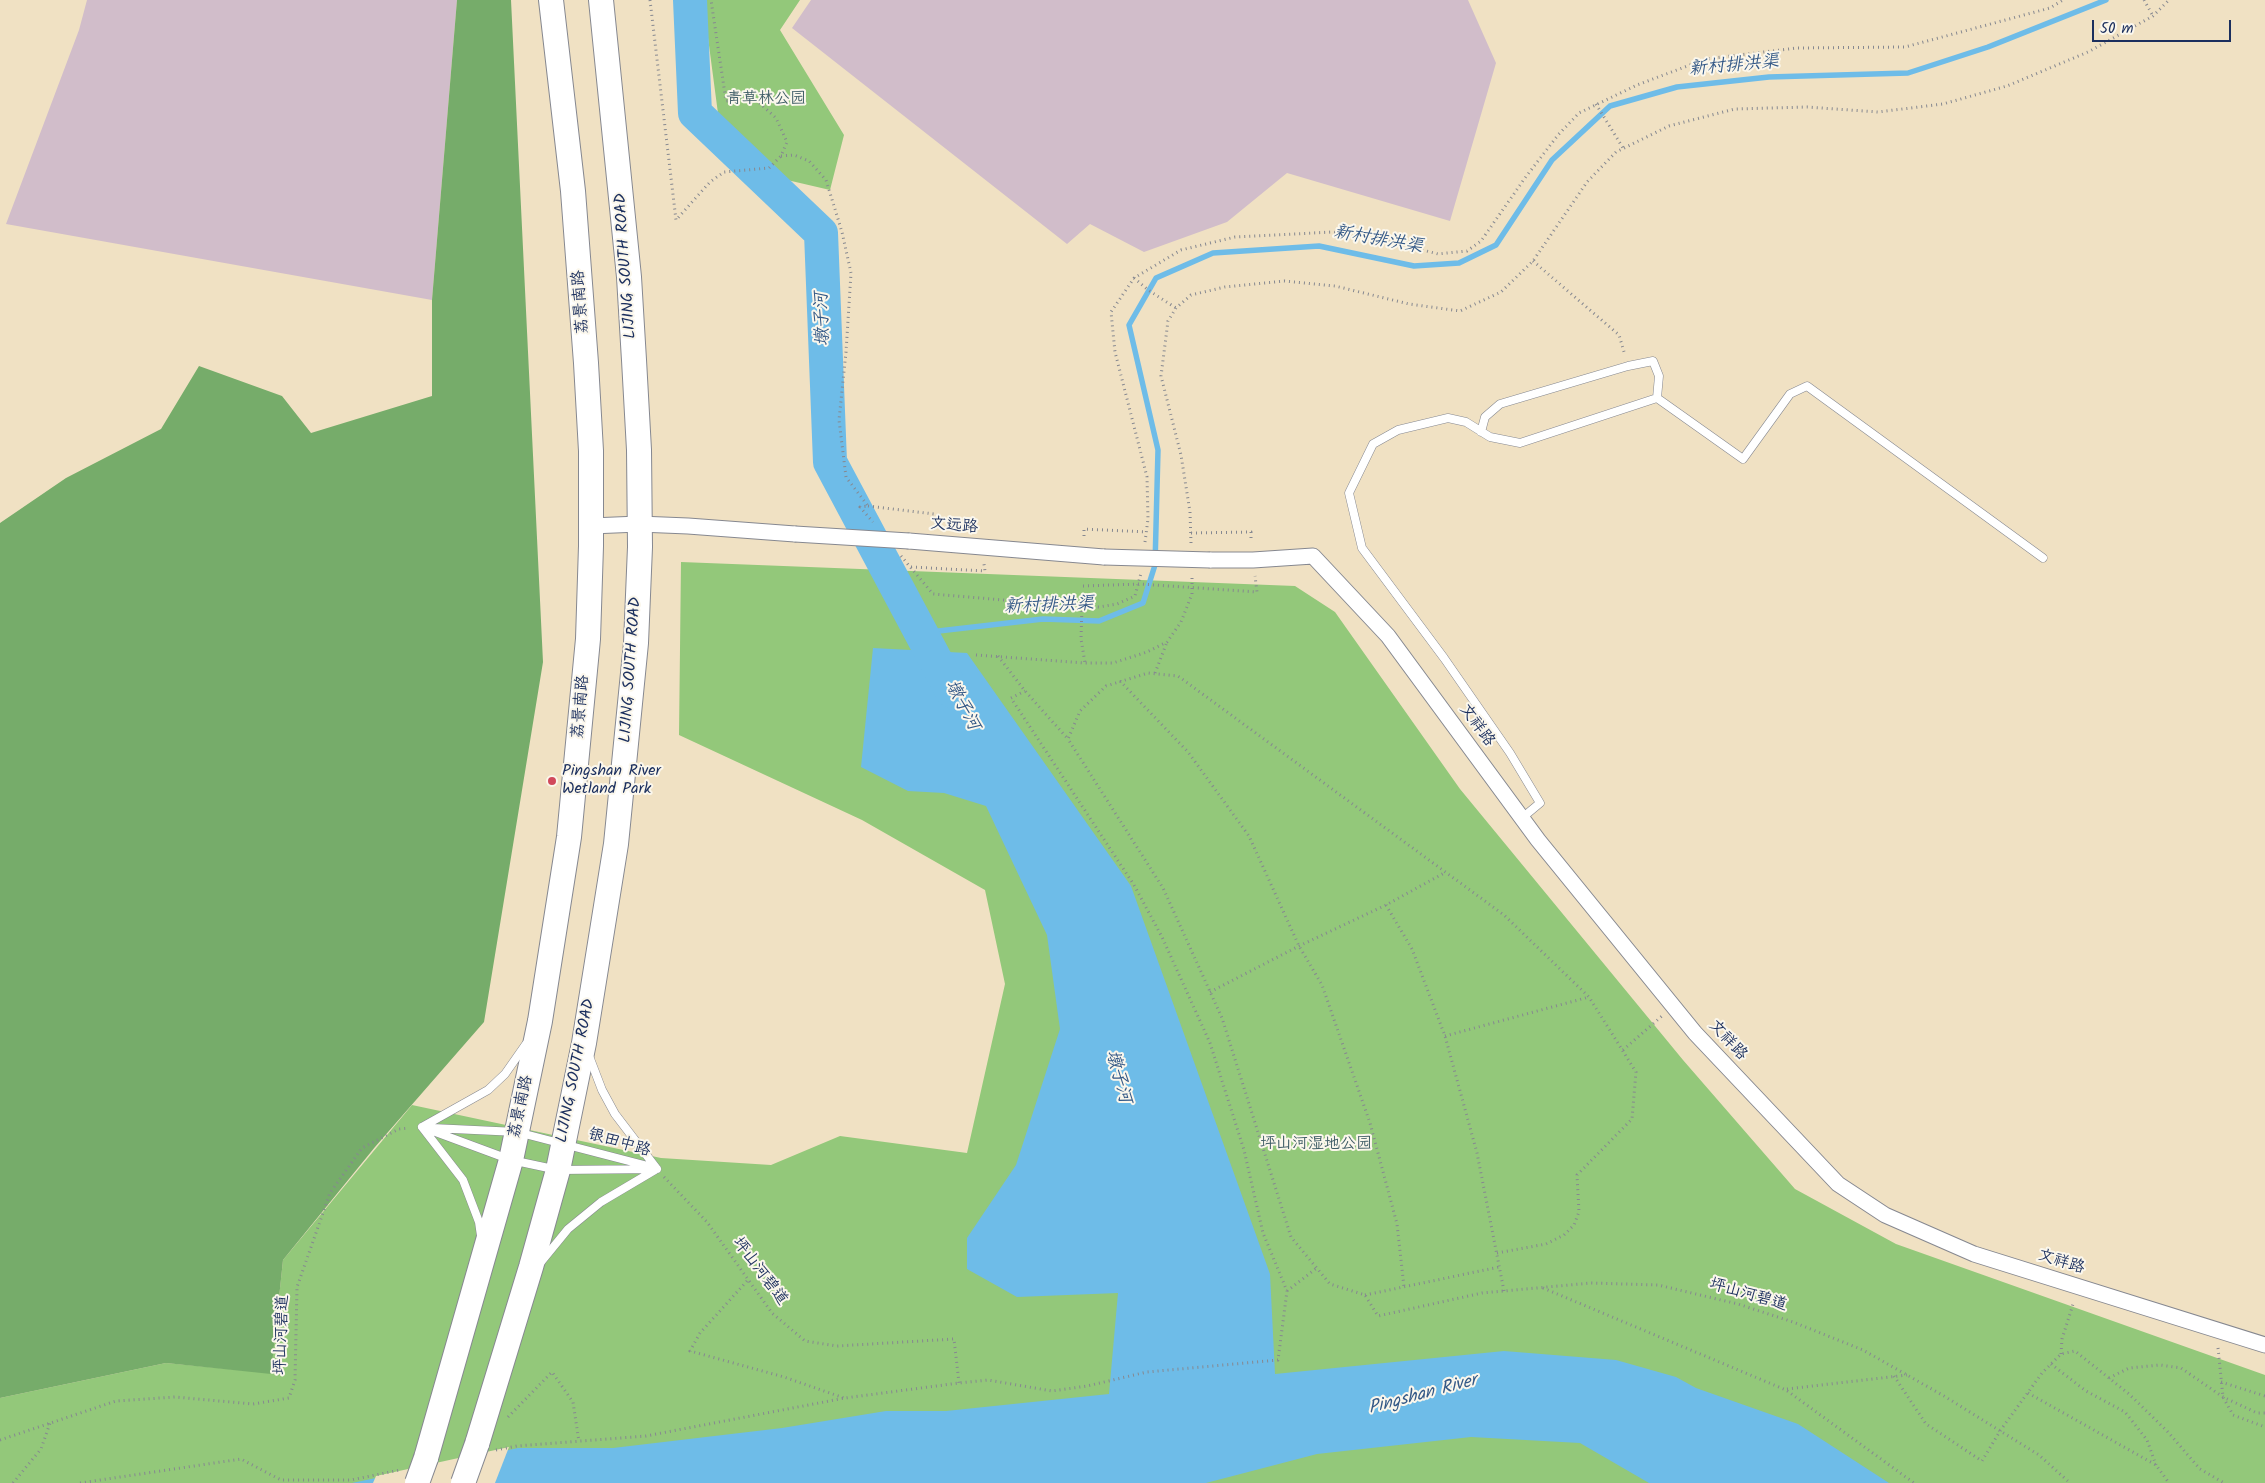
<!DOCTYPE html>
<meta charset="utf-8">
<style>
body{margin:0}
#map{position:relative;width:2265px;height:1483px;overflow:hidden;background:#f0e1c3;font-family:Kalam,sans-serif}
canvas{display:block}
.scale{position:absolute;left:2092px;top:20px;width:139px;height:22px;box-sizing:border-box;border:2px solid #1b2f5e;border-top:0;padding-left:6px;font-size:15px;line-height:18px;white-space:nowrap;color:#1b2f5e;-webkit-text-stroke:4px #fbf7ec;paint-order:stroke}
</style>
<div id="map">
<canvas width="2265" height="1483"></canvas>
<div class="scale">50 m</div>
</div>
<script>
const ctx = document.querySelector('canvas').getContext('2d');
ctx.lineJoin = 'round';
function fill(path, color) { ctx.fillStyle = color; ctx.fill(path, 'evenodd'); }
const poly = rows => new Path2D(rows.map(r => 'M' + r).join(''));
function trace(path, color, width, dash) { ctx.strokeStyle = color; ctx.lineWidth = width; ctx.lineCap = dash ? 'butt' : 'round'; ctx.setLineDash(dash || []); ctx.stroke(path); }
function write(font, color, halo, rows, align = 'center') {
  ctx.font = font + ' Kalam,"LXGW WenKai TC",sans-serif'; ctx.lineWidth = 4; ctx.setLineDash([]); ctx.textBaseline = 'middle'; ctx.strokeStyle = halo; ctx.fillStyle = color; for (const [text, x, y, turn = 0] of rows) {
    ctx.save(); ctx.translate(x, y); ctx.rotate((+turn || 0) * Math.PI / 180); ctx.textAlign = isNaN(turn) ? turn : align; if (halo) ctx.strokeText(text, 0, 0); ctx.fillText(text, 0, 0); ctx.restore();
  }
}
fill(poly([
 [87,0,457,0,432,300,6,224,79,30],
 [811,0,1468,0,1496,63,1450,221,1287,173,1227,222,1144,252,1090,224,1067,244,792,28]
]), '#d1bdca');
fill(poly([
 [703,0,800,0,780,30,844,135,830,190,770,176,719,121],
 [681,562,1295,586,1335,612,1460,789,1683,1060,1795,1189,1896,1244,2265,1375,2265,1483,0,1483,0,1398,166,1363,271,1373,283,1260,412,1105,661,1158,771,1165,840,1136,967,1153,1005,984,985,890,862,820,679,735]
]), '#93c87a');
fill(poly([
 [457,0,511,0,543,662,484,1022,375,1147,283,1260,271,1374,166,1363,0,1398,0,523,66,478,161,429,199,366,282,396,311,433,432,396,432,300]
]), '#76ac6a');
fill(poly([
 [873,648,967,653,1131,886,1270,1274,1275,1374,1504,1351,1616,1360,1676,1377,1696,1388,1798,1424,1889,1483,1649,1483,1580,1443,1471,1437,1317,1454,1206,1483,352,1483,518,1448,613,1448,782,1428,886,1411,946,1411,1109,1394,1118,1293,1017,1297,967,1269,967,1238,1016,1165,1060,1029,1047,935,986,806,944,793,908,791,861,767]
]), '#6ebce8');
fill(poly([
 [509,1447,495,1483,373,1483,376,1476]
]), '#f0e1c3');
trace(poly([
 [921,633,1043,619,1099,621,1143,603,1155,565,1158,450,1129,325,1156,278,1213,253,1319,246,1414,266,1459,263,1496,245,1552,160,1610,106,1677,87,1769,77,1908,73,1988,47,2106,0]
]), '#6ebce8', 5.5);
trace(poly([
 [690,0,695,113,821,233,830,462,952,691]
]), '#6ebce8', 34);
const lane = poly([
 [1481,432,1485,417,1500,404,1628,366,1653,361,1659,376,1657,398],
 [1522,818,1540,803,1510,753,1444,658,1362,548,1349,493,1373,444,1398,430,1448,418,1466,422,1490,437,1520,443,1657,398,1743,459,1790,394,1807,386,2043,558],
 [589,1056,602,1090,615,1114,657,1169],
 [422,1127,511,1160,558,1170,657,1169],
 [422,1127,488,1090,505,1074,526,1044],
 [422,1127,463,1180,479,1222,481,1236],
 [432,1128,517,1132,648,1166],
 [541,1262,568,1229,601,1202,655,1170]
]);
const street = poly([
 [591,526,639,524,688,526,795,534],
 [909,541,1104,557],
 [1210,560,1253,560,1313,556,1388,636,1538,840,1695,1033,1838,1184,1885,1215,1974,1254,2265,1345]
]);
const primary = poly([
 [477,1444,531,1267,558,1170,584,1043,616,844,636,643,640,547,639,450,634,360,629,277,601,0],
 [426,1458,511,1160,540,1021,569,837,588,639,591,546,591,451,586,363,573,191,551,0]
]);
trace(lane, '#868890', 9);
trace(street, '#868890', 17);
trace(primary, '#868890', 26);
trace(poly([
 [650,0,676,220,710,182,724,172,769,168,781,156,787,142,776,118,754,98,726,101,711,0],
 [2144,0,2153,16],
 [1596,104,1623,148],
 [781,156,794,155,809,161,826,180,842,232,851,273,846,352,839,420,846,477,868,506,860,507,873,522],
 [1533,261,1619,335,1625,355],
 [1134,278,1148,290,1176,308],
 [868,506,934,514,937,527],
 [1191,533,1251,532,1251,539],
 [1084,536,1084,529,1146,532],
 [1145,542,1148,519,1147,477,1115,352,1111,312,1134,278,1181,250,1235,237,1332,232,1374,237,1438,254,1467,251,1481,241,1525,178,1558,135,1579,113,1637,85,1706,59,1797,48,1905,47,2050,8,2063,0],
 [1191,543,1190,512,1181,455,1161,376,1168,321,1176,308,1191,295,1225,287,1284,281,1335,286,1409,304,1460,311,1501,292,1533,261,1587,182,1616,152,1669,126,1735,109,1807,107,1878,112,1943,104,2007,86,2088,52,2153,16,2169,0],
 [901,556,933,594,1062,605,1099,607,1117,604,1135,596,1141,573],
 [911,567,985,571,984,564],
 [1083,586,1140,584,1257,592,1255,576],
 [1082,606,1081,639,1085,663],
 [976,655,1085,663,1113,663,1147,652,1167,642,1181,622,1192,594,1192,574],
 [998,656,1025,691,1068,739],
 [1155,673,1167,642],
 [1120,681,1188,752,1249,836,1299,946,1322,985,1370,1123,1397,1224,1404,1287],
 [1386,905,1412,949,1445,1036,1477,1153,1504,1291],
 [1210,992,1299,946,1386,905,1446,872],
 [1445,1036,1589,997],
 [1623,1050,1662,1016],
 [664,1177,707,1222,772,1313,805,1341,837,1346,954,1339,959,1383],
 [1497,1253,1546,1244,1564,1235,1574,1225,1579,1212,1577,1175,1632,1119,1636,1072,1589,997,1504,915,1178,676,1148,673,1106,686,1080,711,1068,739,1163,888,1222,1018,1291,1237,1330,1284,1365,1295,1378,1316,1482,1293,1591,1283,1658,1285,1738,1304,1793,1322,1863,1350,1944,1396,2039,1455,2070,1483],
 [747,1281,700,1333,690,1351,784,1377,844,1398],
 [1543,1288,1786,1390,1914,1483],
 [1287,1291,1318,1267],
 [1365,1295,1499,1267],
 [2218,1348,2223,1397,2233,1415,2265,1427],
 [2061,1354,2062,1339,2074,1301],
 [2051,1364,2086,1391,2125,1412,2147,1440,2156,1465],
 [1894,1376,1926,1424,1982,1461,2000,1431,2042,1373,2061,1354,2075,1351,2129,1394,2167,1431,2200,1469,2224,1483],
 [2109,1378,2129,1368,2160,1365,2181,1368,2223,1397,2257,1413,2265,1413],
 [2221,1382,2265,1396],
 [1787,1389,1907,1375],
 [2028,1393,2156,1465,2169,1483],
 [508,1417,552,1372,573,1402,579,1442],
 [0,1440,116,1401,175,1397,253,1404,289,1398,295,1380,297,1287,330,1193,362,1148,399,1129,409,1128],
 [496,1450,517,1446,646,1436,845,1398,959,1383,988,1380,1052,1391,1087,1386,1147,1372,1278,1360,1287,1291,1263,1233,1244,1150,1210,1043,1162,937,1134,885,1011,698,1025,691],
 [13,1483,41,1449,50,1423],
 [80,1483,241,1459,281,1480,351,1480,400,1470]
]), '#868890', 3, [1, 4]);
trace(lane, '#fff', 8);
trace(street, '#fff', 15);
trace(primary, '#fff', 24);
const streetBridge = poly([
 [795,534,909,541],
 [1104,557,1210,560]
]);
const primaryBridge = poly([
 [417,1483,426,1458],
 [463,1483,477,1444]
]);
trace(streetBridge, '#868890', 17, []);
trace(primaryBridge, '#868890', 26, []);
trace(streetBridge, '#fff', 15);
trace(primaryBridge, '#fff', 24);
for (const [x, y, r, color] of [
 [552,781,5,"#d1495b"]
]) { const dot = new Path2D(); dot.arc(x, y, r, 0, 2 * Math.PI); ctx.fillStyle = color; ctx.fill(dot); trace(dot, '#fbf7ec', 2); }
write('16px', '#3f5d66', '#fbf7ec', [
 ["青草林公园",766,100],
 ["坪山河湿地公园",1316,1145]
]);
write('16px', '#1b2f5e', '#fbf7ec', [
 ["LIJING SOUTH ROAD",627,266,-94],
 ["荔景南路",582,302,-94],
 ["文远路",954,527,5],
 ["LIJING SOUTH ROAD",632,670,-86],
 ["荔景南路",582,707,-85],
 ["文祥路",1476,726,54],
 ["文祥路",1727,1041,47],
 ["LIJING SOUTH ROAD",577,1071,-79],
 ["荔景南路",522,1107,-78],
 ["银田中路",619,1144,16],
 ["文祥路",2061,1263,17],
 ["坪山河碧道",759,1272,53],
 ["坪山河碧道",1748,1296,16],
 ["坪山河碧道",283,1335,-88]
]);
write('16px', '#1b2f5e', '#fbf7ec', [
 ["Pingshan River",562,772],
 ["Wetland Park",562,790]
], 'left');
write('italic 18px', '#345987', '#fbf7ec', [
 ["新村排洪渠",1734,67,-5],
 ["新村排洪渠",1378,241,10],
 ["墩子河",824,319,-92],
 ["新村排洪渠",1049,607,-2],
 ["墩子河",961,706,62],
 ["墩子河",1117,1077,75],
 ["Pingshan River",1423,1396,-15]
]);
</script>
